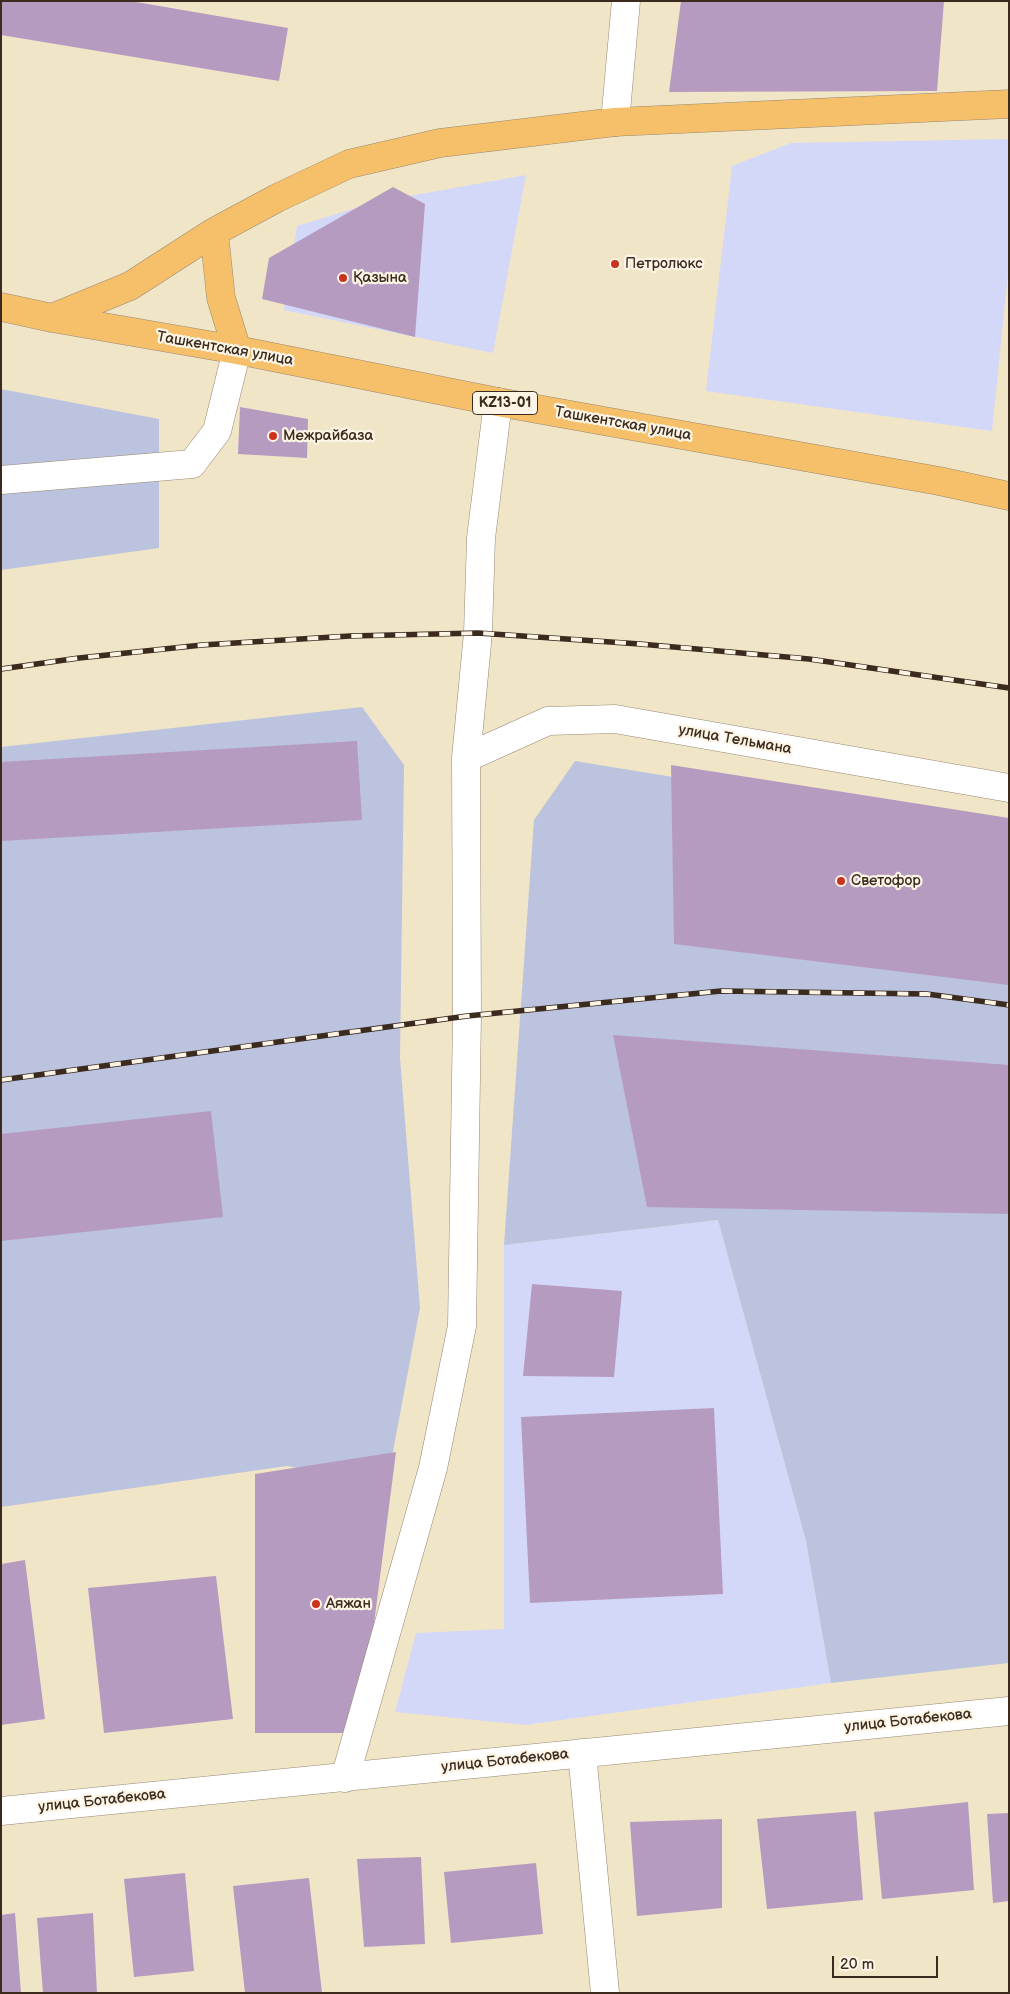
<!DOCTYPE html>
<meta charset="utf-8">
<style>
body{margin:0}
#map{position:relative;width:1010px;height:1994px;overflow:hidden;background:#f1e5c8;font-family:"Balsamiq Sans",sans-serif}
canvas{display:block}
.frame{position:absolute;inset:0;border:2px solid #3b2a1e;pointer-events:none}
.scale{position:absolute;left:832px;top:1956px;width:106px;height:22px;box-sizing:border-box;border:2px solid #3b2a1e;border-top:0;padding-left:6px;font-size:15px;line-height:18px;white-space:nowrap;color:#3b2a1e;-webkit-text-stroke:4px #fcf5e5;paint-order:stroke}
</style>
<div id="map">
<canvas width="1010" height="1994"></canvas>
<div class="frame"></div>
<div class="scale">20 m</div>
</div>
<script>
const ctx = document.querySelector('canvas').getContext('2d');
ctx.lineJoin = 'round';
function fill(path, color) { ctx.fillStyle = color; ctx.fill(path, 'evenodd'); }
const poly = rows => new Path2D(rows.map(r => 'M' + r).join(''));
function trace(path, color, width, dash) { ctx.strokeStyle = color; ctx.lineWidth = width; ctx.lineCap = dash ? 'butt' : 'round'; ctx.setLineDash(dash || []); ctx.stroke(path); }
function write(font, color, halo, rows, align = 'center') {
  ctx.font = font + ' "Balsamiq Sans",sans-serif'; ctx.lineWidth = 4.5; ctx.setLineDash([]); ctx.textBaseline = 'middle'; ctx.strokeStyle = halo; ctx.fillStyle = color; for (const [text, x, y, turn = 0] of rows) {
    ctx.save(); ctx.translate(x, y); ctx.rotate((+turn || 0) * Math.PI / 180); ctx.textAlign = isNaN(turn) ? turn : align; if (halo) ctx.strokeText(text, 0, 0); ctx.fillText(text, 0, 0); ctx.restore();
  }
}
fill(poly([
 [1009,139,1009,263,992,431,706,391,732,166,791,143],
 [526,175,493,353,284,310,297,226,376,202],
 [718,1220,806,1541,831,1683,525,1725,395,1712,416,1633,504,1629,504,1245]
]), '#d3d8f9');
fill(poly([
 [1,389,159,419,159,548,1,570],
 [362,707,404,765,400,1058,420,1308,387,1483,287,1466,1,1507,1,747],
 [575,761,1009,832,1009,1663,831,1683,806,1541,718,1220,504,1245,534,820]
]), '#bcc3de');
fill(poly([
 [1,1,130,1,288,28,279,81,1,35],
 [681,1,944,1,937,91,669,92],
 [393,187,425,204,415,337,262,299,269,258],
 [240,407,308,419,307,458,238,454],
 [357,741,362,820,1,841,1,762],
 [671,765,1009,818,1009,985,674,944],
 [613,1035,1009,1065,1009,1214,647,1207],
 [211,1111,223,1217,1,1241,1,1134],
 [532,1284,622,1291,614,1377,523,1376],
 [714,1408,723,1594,530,1603,521,1417],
 [396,1452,360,1733,255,1733,255,1474],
 [25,1560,45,1719,1,1725,1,1564],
 [216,1576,233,1719,104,1733,88,1588],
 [968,1802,974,1890,882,1899,874,1812],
 [856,1811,863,1900,767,1909,757,1819],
 [1009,1813,1009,1901,993,1903,987,1814],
 [722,1819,722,1908,637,1916,630,1822],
 [421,1857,425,1944,364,1947,357,1859],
 [536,1863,543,1934,451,1943,444,1872],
 [185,1873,194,1971,134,1977,124,1879],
 [309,1878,322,1993,245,1993,233,1886],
 [15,1913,21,1993,1,1993,1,1915],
 [93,1913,97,1993,43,1993,37,1918]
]), '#b69bc1');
const minor = poly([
 [615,122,626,1],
 [1,480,192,464,217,431,237,350],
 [466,758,548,721,615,719,1009,788],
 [582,1753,605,1993],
 [345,1778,433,1468,462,1326,467,1016,466,758,478,633,481,538,498,402],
 [1,1811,1009,1711]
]);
const major = poly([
 [214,232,221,298,237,350],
 [1,307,52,318,237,350,498,402,939,481,1009,496],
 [52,318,130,286,214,232,277,198,349,164,440,143,615,122,1009,104]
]);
trace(minor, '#968873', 29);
trace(major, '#968873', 29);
trace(minor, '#fff', 28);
trace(major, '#f6c06b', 28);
const rail = poly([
 [1,669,79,658,202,645,350,636,478,633,640,644,809,659,1009,688],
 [1,1080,467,1016,721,991,927,994,1009,1005]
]);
trace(rail, '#3b2a1e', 5.5);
trace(rail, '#fcf5e5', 4, [11]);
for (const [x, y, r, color] of [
 [615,264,5,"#c8321e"],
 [343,278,5,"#c8321e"],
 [273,436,5,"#c8321e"],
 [841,881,5,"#c8321e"],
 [316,1604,5,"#c8321e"]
]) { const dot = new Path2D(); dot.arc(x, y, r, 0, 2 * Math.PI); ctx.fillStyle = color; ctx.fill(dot); trace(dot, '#fcf5e5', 2); }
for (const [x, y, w] of [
 [505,403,65]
]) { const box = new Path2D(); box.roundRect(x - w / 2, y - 11.5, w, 23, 4); ctx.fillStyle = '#fcf5e5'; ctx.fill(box); trace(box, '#3b2a1e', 1); }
write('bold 14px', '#3b2a1e', null, [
 ["KZ13-01",505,403]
]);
write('15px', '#3b2a1e', '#fcf5e5', [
 ["Петролюкс",625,264],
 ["Қазына",353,278],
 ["Межрайбаза",283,436],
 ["Светофор",851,881],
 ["Аяжан",326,1604]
], 'left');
write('15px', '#3b2a1e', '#fcf5e5', [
 ["Ташкентская улица",225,349,10],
 ["Ташкентская улица",623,424,10],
 ["улица Тельмана",735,740,10],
 ["улица Ботабекова",908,1721,-6],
 ["улица Ботабекова",505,1761,-6],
 ["улица Ботабекова",102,1801,-6]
]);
</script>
